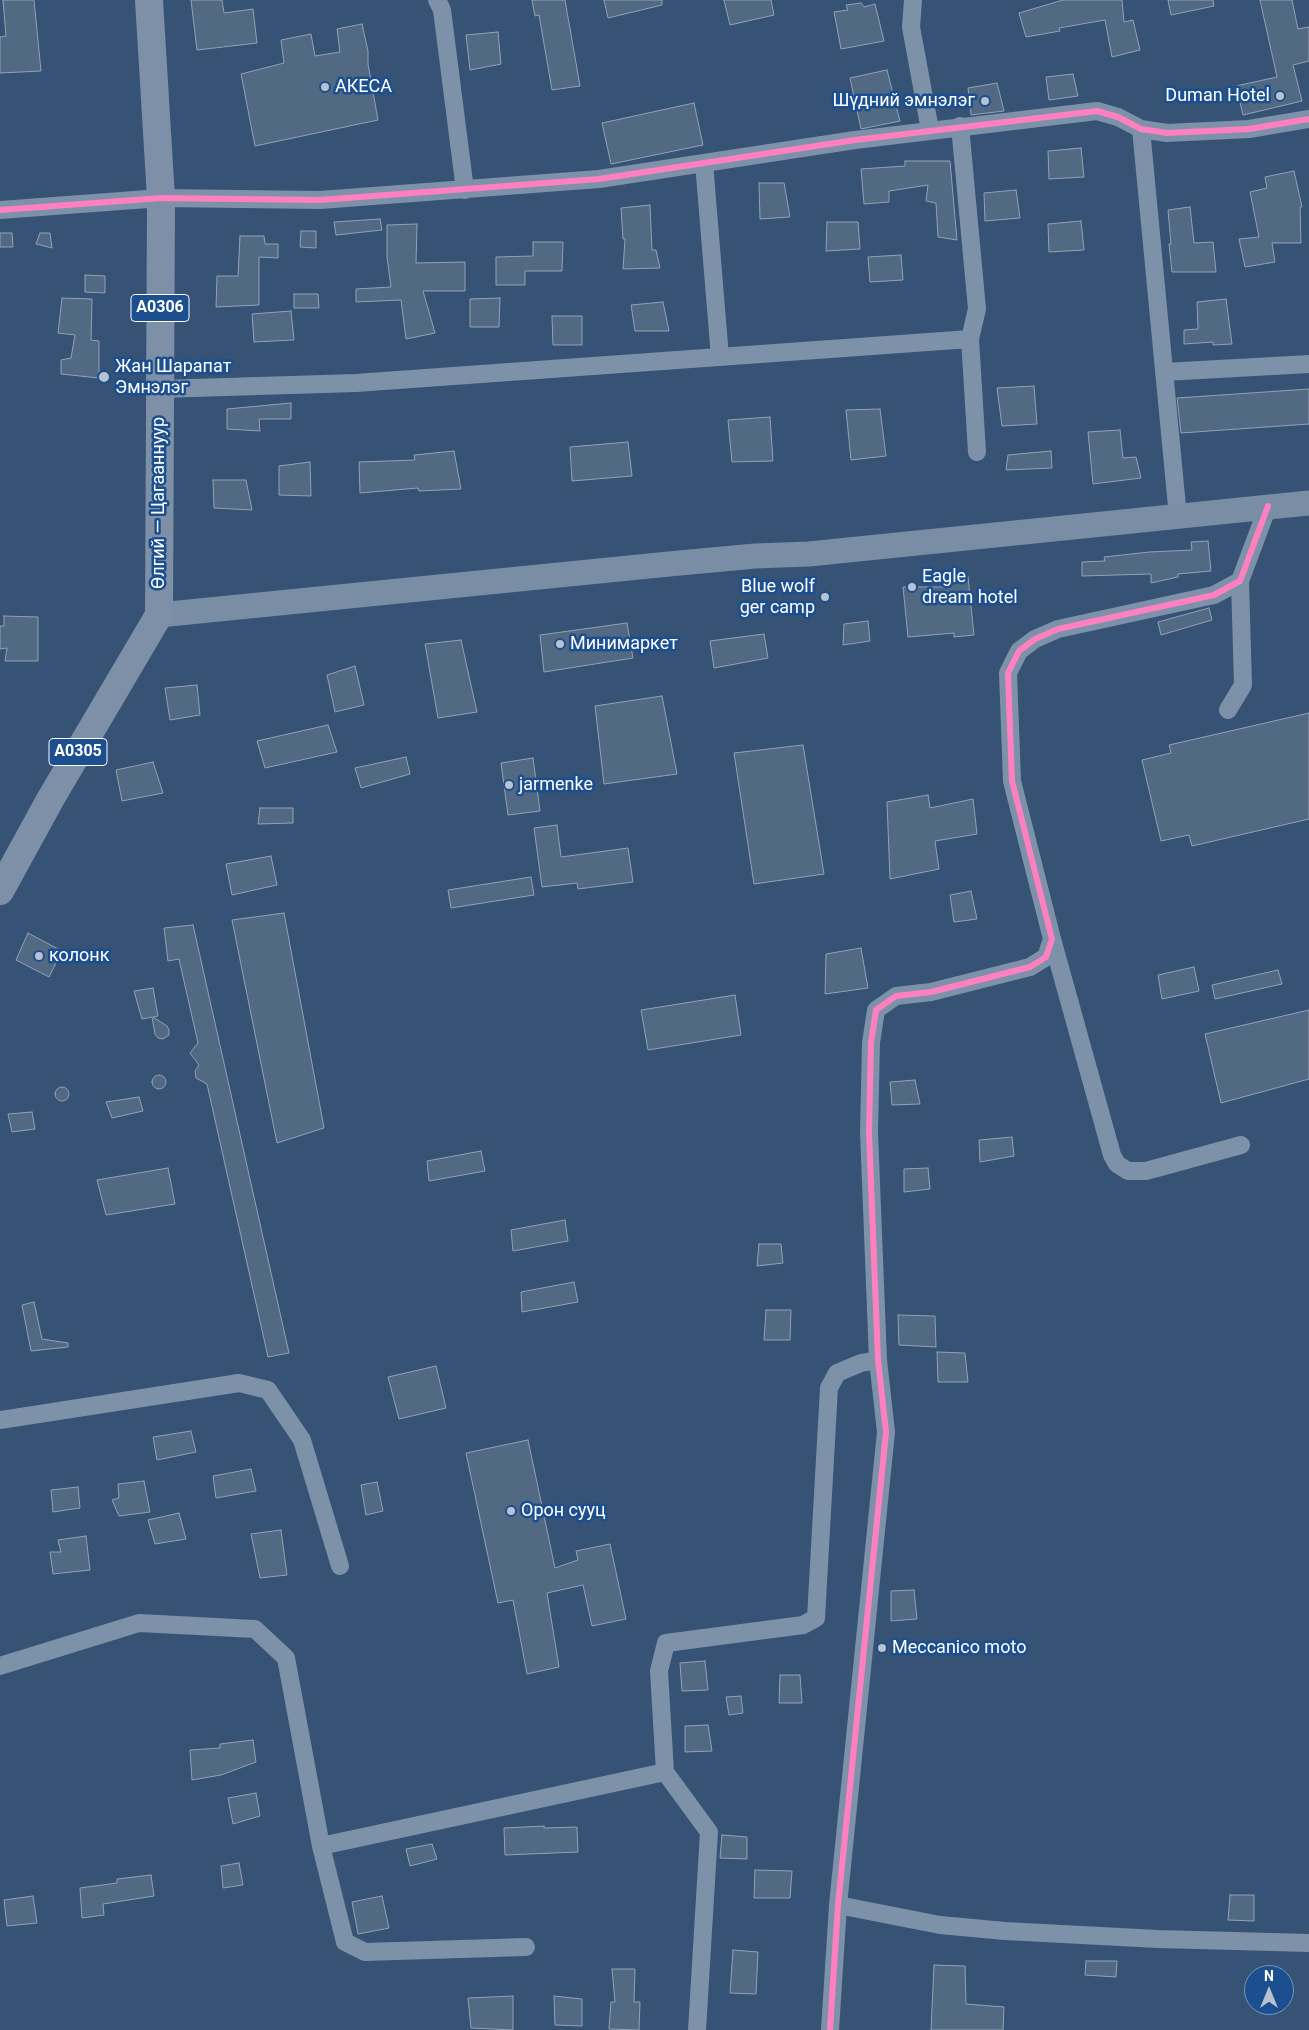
<!DOCTYPE html>
<meta charset="utf-8">
<style>
body{margin:0}
#map{position:relative;width:1309px;height:2030px;overflow:hidden;background:#365274;font-family:Roboto,sans-serif}
canvas{display:block}
.north{position:absolute;left:1244px;top:1965px;width:50px;height:50px;box-sizing:border-box;background:#1b4f8f;border:1px solid #7695bc;border-radius:50%;rotate:0deg;font-size:14px;font-weight:700;line-height:20px;text-align:center;color:#fff}
.north::after{content:'';display:block;margin:auto;width:18px;height:22px;background:#b9c2ce;clip-path:polygon(50% 0,100% 100%,50% 72%,0 100%)}
</style>
<div id="map">
<canvas width="1309" height="2030"></canvas>
<div class="north">N</div>
</div>
<script>
const ctx = document.querySelector('canvas').getContext('2d');
ctx.lineJoin = 'round';
function fill(path, color) { ctx.fillStyle = color; ctx.fill(path, 'evenodd'); }
const poly = rows => new Path2D(rows.map(r => 'M' + r).join(''));
function trace(path, color, width, dash) { ctx.strokeStyle = color; ctx.lineWidth = width; ctx.lineCap = dash ? 'butt' : 'round'; ctx.setLineDash(dash || []); ctx.stroke(path); }
function write(font, color, halo, rows, align = 'center') {
  ctx.font = font + ' Roboto,sans-serif'; ctx.lineWidth = 5; ctx.setLineDash([]); ctx.textBaseline = 'middle'; ctx.strokeStyle = halo; ctx.fillStyle = color; for (const [text, x, y, turn = 0] of rows) {
    ctx.save(); ctx.translate(x, y); ctx.rotate((+turn || 0) * Math.PI / 180); ctx.textAlign = isNaN(turn) ? turn : align; if (halo) ctx.strokeText(text, 0, 0); ctx.fillText(text, 0, 0); ctx.restore();
  }
}
const building = poly([
 [3,0,34,0,41,71,0,73,0,37,6,36,3,0],
 [191,0,222,0,224,13,253,9,257,43,197,50,191,0],
 [532,0,565,0,580,86,552,90,539,15,535,16,532,0],
 [604,0,662,0,662,5,608,18,604,0],
 [724,0,771,0,774,15,730,25,724,0],
 [1063,0,1122,0,1124,22,1133,20,1140,50,1112,57,1105,20,1059,28,1060,31,1026,37,1019,13,1063,0],
 [1168,0,1213,0,1214,6,1171,15,1168,0],
 [1260,0,1292,0,1298,29,1309,27,1309,61,1293,65,1302,101,1243,115,1236,86,1277,77,1260,0],
 [861,3,864,7,875,4,884,41,841,49,834,12,848,10,846,5,861,3],
 [362,24,368,51,368,64,378,120,255,146,241,74,284,63,281,40,311,34,315,56,340,52,337,29,362,24],
 [498,32,501,64,470,70,466,35,498,32],
 [887,70,900,121,861,129,850,78,887,70],
 [1073,74,1078,96,1049,100,1046,77,1073,74],
 [997,83,1004,111,971,115,968,88,997,83],
 [694,103,703,145,611,164,602,123,694,103],
 [1081,148,1084,177,1049,179,1048,151,1081,148],
 [905,161,950,161,957,240,938,237,936,203,926,201,928,185,889,191,889,202,864,204,861,169,905,166,905,161],
 [1294,171,1302,207,1300,207,1301,243,1272,243,1275,262,1245,267,1239,239,1259,237,1250,192,1267,188,1265,177,1294,171],
 [759,183,784,183,790,217,760,219,759,183],
 [1016,190,1020,218,985,221,984,193,1016,190],
 [650,205,652,250,656,250,660,268,623,269,625,239,623,239,621,208,650,205],
 [1190,207,1194,243,1213,242,1216,272,1172,272,1169,244,1171,244,1168,210,1190,207],
 [380,219,382,230,336,235,334,222,380,219],
 [1081,221,1084,250,1049,252,1048,224,1081,221],
 [827,222,858,222,860,249,826,251,827,222],
 [417,224,416,263,465,262,465,291,423,291,435,333,406,339,401,300,356,302,356,289,391,287,387,257,387,225,417,224],
 [301,231,316,231,316,248,300,247,301,231],
 [0,233,12,233,13,247,0,247,0,233],
 [40,233,50,233,52,248,36,244,40,233],
 [240,236,264,236,265,244,278,244,278,258,259,257,259,305,216,307,217,276,238,276,240,236],
 [533,242,563,242,562,271,525,271,525,285,496,285,496,257,533,256,533,242],
 [901,255,903,280,870,282,868,257,901,255],
 [85,275,105,276,105,293,85,292,85,275],
 [294,294,318,294,319,308,294,308,294,294],
 [62,298,92,299,91,340,99,341,99,378,61,374,61,360,71,358,75,335,58,333,62,298],
 [500,298,499,327,470,327,470,299,500,298],
 [1226,299,1232,344,1213,345,1213,342,1184,344,1184,330,1198,329,1197,302,1226,299],
 [663,302,669,331,635,331,631,305,663,302],
 [291,311,294,340,254,342,252,314,291,311],
 [552,316,582,316,582,345,553,345,552,316],
 [1034,386,1037,424,1002,426,997,388,1034,386],
 [1309,389,1309,424,1181,433,1177,398,1309,389],
 [291,403,291,419,259,419,260,431,227,429,227,409,291,403],
 [880,409,886,456,851,460,846,410,880,409],
 [770,417,773,461,732,462,728,420,770,417],
 [1120,430,1123,458,1136,457,1141,478,1093,484,1088,432,1120,430],
 [628,442,632,476,572,481,570,447,628,442],
 [454,451,461,489,419,491,418,488,360,493,359,462,415,460,414,455,454,451],
 [1051,451,1052,468,1006,470,1008,455,1051,451],
 [310,462,311,496,279,495,279,466,310,462],
 [213,480,246,480,252,510,214,508,213,480],
 [1208,541,1211,571,1178,574,1178,577,1151,583,1151,574,1082,576,1082,562,1105,561,1104,557,1149,552,1192,550,1191,542,1208,541],
 [968,577,974,635,954,637,954,633,908,637,903,587,950,587,949,579,968,577],
 [1209,608,1212,620,1161,635,1158,622,1209,608],
 [4,616,38,617,38,661,5,661,7,648,0,649,0,626,4,626,4,616],
 [868,621,870,641,843,645,844,624,868,621],
 [627,623,633,658,544,672,540,635,627,623],
 [764,634,768,658,714,668,710,641,764,634],
 [461,640,477,712,438,718,425,644,461,640],
 [355,666,364,705,335,712,327,675,355,666],
 [197,685,200,715,170,720,165,688,197,685],
 [662,696,677,774,604,784,595,706,662,696],
 [1309,713,1309,819,1192,846,1189,835,1161,841,1142,760,1171,753,1169,745,1309,713],
 [328,725,337,752,265,768,257,741,328,725],
 [803,745,824,874,754,884,734,753,803,745],
 [406,757,410,774,361,788,355,768,406,757],
 [533,758,540,811,508,815,501,763,533,758],
 [153,762,163,793,122,801,116,770,153,762],
 [928,795,930,808,973,799,977,834,935,841,939,869,890,879,887,802,928,795],
 [260,808,293,808,293,823,258,824,260,808],
 [557,825,561,857,628,848,633,882,578,889,577,883,542,887,534,828,557,825],
 [271,856,277,885,232,895,226,864,271,856],
 [531,877,534,895,451,908,448,890,531,877],
 [971,891,977,919,954,922,950,895,971,891],
 [284,913,324,1128,277,1143,232,920,284,913],
 [193,925,289,1353,268,1357,207,1084,196,1078,195,1071,199,1065,190,1053,198,1043,179,959,168,961,164,928,193,925],
 [28,933,62,951,49,977,16,960,28,933],
 [861,948,868,988,825,994,826,954,861,948],
 [1194,967,1199,991,1162,999,1158,975,1194,967],
 [1278,970,1282,984,1215,999,1212,985,1278,970],
 [153,988,158,1016,153,1017,167,1026,169,1030,169,1035,163,1039,158,1038,155,1034,152,1017,142,1019,134,991,153,988],
 [735,995,741,1035,648,1050,641,1010,735,995],
 [1309,1010,1309,1079,1221,1103,1205,1034,1309,1010],
 '152 1082a7 7 0 1 1 14 0a7 7 0 1 1-14 0Z',
 [915,1080,920,1104,892,1105,890,1082,915,1080],
 '55 1094a7 7 0 1 1 14 0a7 7 0 1 1-14 0Z',
 [139,1097,143,1111,112,1118,106,1102,139,1097],
 [32,1112,35,1129,12,1132,8,1114,32,1112],
 [1012,1137,1014,1156,980,1162,979,1140,1012,1137],
 [481,1151,485,1171,429,1181,427,1161,481,1151],
 [168,1168,175,1204,106,1215,97,1180,168,1168],
 [928,1168,930,1189,904,1192,904,1169,928,1168],
 [565,1220,568,1241,513,1251,511,1230,565,1220],
 [759,1244,781,1244,783,1263,757,1266,759,1244],
 [574,1282,578,1302,522,1312,521,1292,574,1282],
 [34,1302,42,1339,68,1343,68,1347,31,1351,22,1305,34,1302],
 [766,1310,791,1310,790,1340,764,1340,766,1310],
 [898,1315,935,1316,936,1347,899,1345,898,1315],
 [937,1352,965,1353,968,1382,938,1382,937,1352],
 [436,1366,446,1408,399,1419,388,1377,436,1366],
 [191,1431,196,1452,157,1460,153,1437,191,1431],
 [528,1440,555,1568,578,1560,576,1551,610,1544,626,1619,592,1626,583,1585,547,1593,559,1667,527,1674,513,1600,498,1603,466,1453,528,1440],
 [251,1469,256,1491,216,1498,213,1476,251,1469],
 [144,1481,150,1512,119,1516,112,1500,119,1498,118,1484,144,1481],
 [377,1482,383,1511,366,1515,361,1485,377,1482],
 [78,1487,80,1508,53,1512,51,1490,78,1487],
 [179,1513,186,1539,155,1544,148,1520,179,1513],
 [281,1530,287,1575,260,1578,251,1534,281,1530],
 [86,1536,90,1570,53,1574,50,1552,61,1552,58,1540,86,1536],
 [914,1590,917,1619,891,1621,891,1591,914,1590],
 [705,1661,708,1690,682,1691,680,1663,705,1661],
 [780,1675,800,1675,802,1703,779,1703,780,1675],
 [741,1696,743,1713,729,1715,726,1697,741,1696],
 [708,1725,712,1751,685,1752,685,1726,708,1725],
 [253,1740,256,1762,221,1775,192,1780,190,1750,220,1748,220,1744,253,1740],
 [256,1793,260,1816,233,1824,228,1798,256,1793],
 [544,1826,544,1828,577,1827,578,1852,505,1855,504,1828,544,1826],
 [722,1835,747,1837,747,1859,720,1858,722,1835],
 [432,1844,437,1859,410,1866,406,1849,432,1844],
 [239,1863,243,1885,223,1888,221,1866,239,1863],
 [755,1870,792,1871,790,1898,754,1898,755,1870],
 [151,1875,154,1896,103,1904,104,1915,82,1918,80,1888,117,1883,117,1879,151,1875],
 [1230,1895,1254,1895,1254,1921,1228,1920,1230,1895],
 [33,1896,37,1923,7,1926,4,1900,33,1896],
 [382,1896,389,1928,358,1934,352,1902,382,1896],
 [733,1950,758,1952,756,1994,730,1993,733,1950],
 [1086,1961,1117,1961,1116,1977,1085,1975,1086,1961],
 [934,1965,965,1966,966,2004,1004,2007,1003,2030,931,2030,934,1965],
 [612,1969,635,1969,634,2002,640,2002,639,2030,609,2029,611,2002,615,2002,612,1969],
 [513,1996,513,2030,471,2028,468,1998,513,1996],
 [554,1996,582,1999,582,2026,555,2025,554,1996]
]);
fill(building, '#526984');
trace(building, '#92a2b6', 1);
trace(poly([
 [437,0,442,10,465,190],
 [913,0,911,27,930,130],
 [960,126,977,309,970,339],
 [1141,129,1178,517],
 [704,163,720,357],
 [0,210,161,198,320,200,599,179,855,140,1097,111,1118,117,1141,129,1167,133,1249,129,1309,119],
 [1164,372,1309,364],
 [160,389,356,383,970,339,977,452],
 [1228,710,1243,685,1240,581],
 [1052,939,1112,1155,1117,1164,1128,1171,1146,1171,1241,1145],
 [0,1420,239,1383,268,1390,302,1440,340,1566],
 [0,1666,139,1623,255,1629,286,1658,321,1846,345,1942,365,1952,526,1947],
 [321,1846,665,1772],
 [838,1905,940,1925,1005,1931,1158,1939,1309,1943],
 [697,2030,709,1832,665,1772,659,1671,666,1643,803,1625,816,1618,829,1388,837,1373,861,1363,878,1360],
 [830,2030,838,1905,886,1432,878,1360,869,1132,871,1043,876,1010,896,996,931,992,1030,967,1046,957,1052,939,1012,781,1008,673,1019,651,1035,639,1058,629,1214,595,1240,581,1268,506]
]), '#7d92a8', 18);
trace(poly([
 [159,615,669,564,755,556,809,554,1309,503]
]), '#798da4', 25);
trace(poly([
 [0,891,51,798,159,615,161,198,149,0]
]), '#7e90a7', 28);
trace(poly([
 [0,210,161,198,320,200,599,179,855,140,1097,111,1118,117,1141,129,1167,133,1249,129,1309,119],
 [830,2030,838,1905,886,1432,878,1360,869,1132,871,1043,876,1010,896,996,931,992,1030,967,1046,957,1052,939,1012,781,1008,673,1019,651,1035,639,1058,629,1214,595,1240,581,1268,506]
]), '#ff80c0', 6);
for (const [x, y, r, color] of [
 [325,87,5,"#b9c2ce"],
 [1280,96,5,"#b9c2ce"],
 [985,101,5,"#b9c2ce"],
 [104,377,6,"#b9c2ce"],
 [912,587,5,"#b9c2ce"],
 [825,597,5,"#b9c2ce"],
 [560,644,5,"#b9c2ce"],
 [509,785,5,"#b9c2ce"],
 [39,956,5,"#b9c2ce"],
 [511,1511,5,"#b9c2ce"],
 [882,1648,5,"#b9c2ce"]
]) { const dot = new Path2D(); dot.arc(x, y, r, 0, 2 * Math.PI); ctx.fillStyle = color; ctx.fill(dot); trace(dot, '#1b4f8f', 2); }
for (const [x, y, w] of [
 [160,308,58],
 [78,752,58]
]) { const box = new Path2D(); box.roundRect(x - w / 2, y - 13.5, w, 27, 4); ctx.fillStyle = '#1b4f8f'; ctx.fill(box); trace(box, '#fff', 1); }
write('bold 16px', '#fff', null, [
 ["A0306",160,308],
 ["A0305",78,752]
]);
write('18px', '#fff', '#1b4f8f', [
 ["АКЕСА",335,87],
 ["Duman Hotel",1270,96,"right"],
 ["Шүдний эмнэлэг",975,101,"right"],
 ["Жан Шарапат",115,367],
 ["Эмнэлэг",115,388],
 ["Eagle",922,577],
 ["dream hotel",922,598],
 ["Blue wolf",815,587,"right"],
 ["ger camp",815,608,"right"],
 ["Минимаркет",570,644],
 ["jarmenke",519,785],
 ["колонк",49,956],
 ["Орон сууц",521,1511],
 ["Meccanico moto",892,1648]
], 'left');
write('18px', '#fff', '#1b4f8f', [
 ["Өлгий — Цагааннуур",159,503,-90]
]);
</script>
